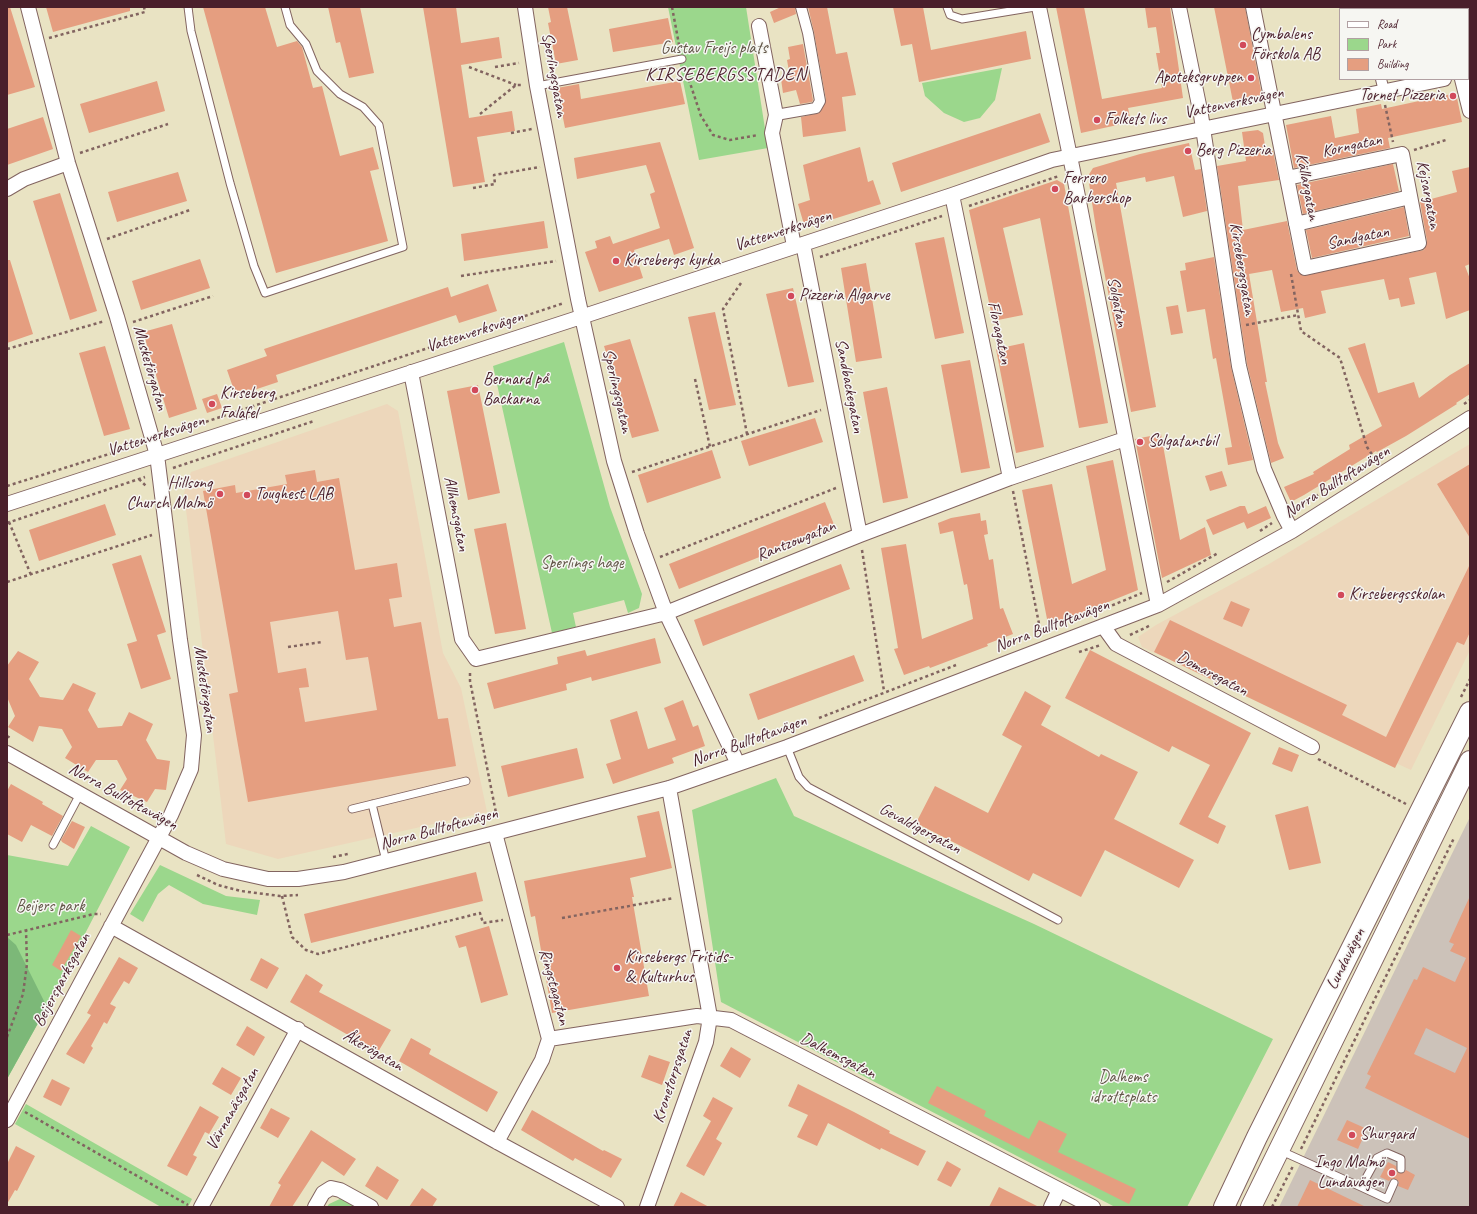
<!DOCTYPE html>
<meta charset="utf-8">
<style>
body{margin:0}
#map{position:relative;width:1477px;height:1214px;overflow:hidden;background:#e9e3c3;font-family:Caveat,sans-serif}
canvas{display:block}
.frame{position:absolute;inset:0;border:8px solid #4a1f2b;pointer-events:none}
.legend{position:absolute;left:1339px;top:8px;width:130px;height:72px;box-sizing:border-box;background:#f6f6f2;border:1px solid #b1a0a2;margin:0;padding:5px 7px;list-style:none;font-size:12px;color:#4a1f2b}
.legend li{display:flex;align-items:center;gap:8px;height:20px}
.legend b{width:20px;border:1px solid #b1a0a2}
</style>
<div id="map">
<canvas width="1477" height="1214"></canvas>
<div class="frame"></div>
<ul class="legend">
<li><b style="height:5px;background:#fff"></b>Road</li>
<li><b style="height:11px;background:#9bd78c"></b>Park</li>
<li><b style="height:11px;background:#e59e80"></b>Building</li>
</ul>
</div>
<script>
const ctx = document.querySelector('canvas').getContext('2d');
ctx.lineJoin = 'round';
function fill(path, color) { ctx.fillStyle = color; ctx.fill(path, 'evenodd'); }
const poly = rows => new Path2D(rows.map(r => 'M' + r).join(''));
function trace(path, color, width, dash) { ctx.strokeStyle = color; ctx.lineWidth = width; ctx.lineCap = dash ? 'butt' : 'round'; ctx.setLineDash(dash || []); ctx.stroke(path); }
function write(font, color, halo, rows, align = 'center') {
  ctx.font = font + ' Caveat,sans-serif'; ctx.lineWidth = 3; ctx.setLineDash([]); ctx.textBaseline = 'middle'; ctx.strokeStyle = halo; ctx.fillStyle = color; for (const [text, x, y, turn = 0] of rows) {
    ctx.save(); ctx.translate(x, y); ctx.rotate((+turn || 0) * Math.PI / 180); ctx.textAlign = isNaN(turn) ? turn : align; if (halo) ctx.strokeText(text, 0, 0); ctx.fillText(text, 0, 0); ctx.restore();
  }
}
fill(poly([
 [387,404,398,411,443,653,461,688,487,812,278,859,226,844,184,493,191,472],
 [1470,444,1470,650,1411,770,1142,647,1138,637,1156,625,1269,564]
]), '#edd7bb');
fill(poly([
 [1470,817,1470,1207,1279,1207]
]), '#ccc2b9');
fill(poly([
 [668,7,746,7,768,148,699,160],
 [1002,68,995,100,980,118,964,122,944,113,925,96,922,83],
 [564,342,610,507,642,594,639,608,628,613,624,600,573,613,576,627,552,633,493,366],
 [776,778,794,816,1034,924,1273,1039,1187,1207,1115,1207,721,1002,692,810],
 [91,826,130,847,47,1007,7,1079,7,855,68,866],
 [160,865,226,896,260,900,257,915,203,904,169,885,158,894,143,922,130,914],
 [26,1104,192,1199,188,1207,161,1207,15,1124],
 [342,1198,357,1207,327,1207,329,1204]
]), '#9bd78c');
fill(poly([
 [7,937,16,945,47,1007,7,1079]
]), '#7cb878');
fill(poly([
 [10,7,35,87,7,95,7,8],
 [46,7,130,7,130,11,53,32],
 [203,7,265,7,277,47,297,41,302,47,313,88,322,86,340,156,373,147,379,169,370,171,388,241,276,273],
 [328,7,360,7,374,73,349,78,340,42,336,43],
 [423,7,456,7,461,43,499,37,502,58,461,65,469,118,512,111,515,131,477,137,485,182,453,187],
 [548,7,567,7,578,60,556,64,548,23,551,22],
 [781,7,795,7,796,14,774,23,770,12],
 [808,7,827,7,836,54,847,52,856,95,842,97,846,131,803,137,801,117,819,113,826,100,814,32],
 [893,7,923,7,931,50,1026,31,1031,59,919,82,912,44,901,46],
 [1056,7,1084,7,1102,99,1162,88,1156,53,1160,53,1156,27,1148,28,1145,7,1170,7,1183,98,1128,108,1131,122,1081,133],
 [1214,7,1245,7,1262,96,1233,102],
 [668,18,673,42,613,52,609,29],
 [803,44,813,100,812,102,800,104,796,90,783,93,781,79,790,77,787,60,790,59,788,47],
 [157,81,165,111,89,133,80,104],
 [680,81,685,104,565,128,557,88,579,84,581,99],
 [1456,93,1462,122,1388,138,1390,148,1294,168,1286,125,1331,116,1335,138,1359,133,1356,109,1381,104,1382,109],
 [1040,113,1050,142,901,192,892,163],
 [43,117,53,149,7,165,7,129],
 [1258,130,1263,133,1266,152,1273,151,1279,180,1238,186,1243,230,1287,221,1297,270,1303,276,1424,250,1427,241,1420,202,1457,192,1452,171,1470,167,1470,264,1465,266,1470,279,1470,310,1446,319,1436,272,1409,278,1415,304,1401,307,1399,298,1389,300,1384,279,1321,291,1326,313,1305,318,1303,308,1281,312,1272,270,1249,274,1267,382,1265,382,1278,443,1284,458,1271,463,1247,364,1217,166,1246,161,1242,132],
 [660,142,694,248,674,255,669,239,634,250,643,278,599,292,585,252,597,248,595,241,610,236,613,244,660,228,650,194,655,192,646,165,577,179,574,158],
 [1189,143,1195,170,1201,169,1207,211,1183,217,1174,176,1146,182,1145,177,1116,183,1156,407,1131,412,1096,229,1088,176,1093,168,1140,154],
 [860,147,868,182,873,180,881,204,805,228,798,204,810,200,803,165],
 [1393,164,1399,191,1303,214,1297,185],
 [178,172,187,201,117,222,108,192],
 [1057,180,1064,184,1108,423,1079,428,1040,218,1003,228,1023,315,993,321,969,210],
 [60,193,97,311,70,320,33,201],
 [1404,207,1409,236,1312,258,1306,230],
 [544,221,548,248,464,261,461,234],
 [944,237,964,333,935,339,915,243],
 [1214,257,1231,367,1253,460,1228,465,1225,448,1232,447,1216,358,1213,359,1205,309,1187,312,1180,271,1186,270,1185,263],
 [200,259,210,288,141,310,132,281],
 [7,260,10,260,33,334,7,343],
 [866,263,882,358,856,362,841,268],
 [488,284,497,311,459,323,456,315,276,375,278,382,236,396,227,370,267,356,264,349,448,287,451,297],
 [793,288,814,382,788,387,766,294],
 [1178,305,1183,333,1171,335,1166,307],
 [715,312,736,405,709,410,688,317],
 [172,324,197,409,169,418,143,332],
 [630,339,659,431,632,438,604,346],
 [1024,343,1044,447,1016,453,996,349],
 [1365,343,1378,393,1414,382,1419,398,1450,375,1470,363,1470,394,1456,403,1457,404,1406,436,1377,452,1376,451,1304,495,1291,502,1284,487,1314,474,1313,472,1350,449,1349,445,1382,426,1348,348],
 [105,346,130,429,104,436,79,353],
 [970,360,990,468,961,473,941,365],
 [478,385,500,493,468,500,447,391],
 [887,387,908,498,883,503,863,392],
 [217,394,222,408,207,413,202,399],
 [815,418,823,442,749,466,741,441],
 [1161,434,1180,540,1205,527,1211,555,1162,578,1135,439],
 [712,450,721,478,647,503,638,475],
 [1113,460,1138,590,1054,624,1047,619,1022,490,1052,484,1072,584,1106,570,1086,466],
 [1470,464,1470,538,1437,484],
 [315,470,317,482,339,478,355,570,397,563,402,597,389,599,394,627,421,622,438,719,448,718,456,766,248,802,229,694,238,692,203,491,235,485,236,493,287,484,285,475],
 [338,611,346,660,368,657,377,710,305,722,299,688,309,687,306,668,278,673,270,622],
 [1222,471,1227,486,1210,491,1205,476],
 [825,502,835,527,679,589,669,564],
 [105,504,116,535,39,561,29,530],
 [1240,506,1245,506,1248,514,1266,506,1271,518,1247,529,1244,522,1213,535,1206,520],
 [980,513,981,521,986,520,988,534,984,535,989,560,993,559,1000,609,1003,608,1013,634,987,644,988,646,930,668,929,666,904,675,894,649,898,648,881,548,906,544,922,639,973,619,967,584,964,585,953,531,940,534,938,523,951,518],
 [506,523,526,629,495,634,474,529],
 [141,555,166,632,157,635,171,679,141,689,127,644,137,641,112,564],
 [841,564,850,589,703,646,694,620],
 [1470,564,1470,632,1464,645,1457,642,1395,768,1154,652,1170,620,1347,705,1342,715,1386,737],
 [1231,601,1250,609,1242,627,1223,619],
 [655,638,661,663,592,681,591,677,566,684,567,690,494,709,487,683,558,664,557,657,585,650,587,656],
 [1090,650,1251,733,1208,817,1226,826,1218,844,1179,824,1210,765,1172,746,1169,752,1065,698],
 [18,651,39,662,29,679,40,697,63,700,73,683,96,693,88,710,98,728,122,726,129,712,153,724,146,740,157,759,170,761,166,790,155,789,147,802,120,790,127,779,117,760,96,760,88,772,65,758,72,747,62,729,39,726,33,742,8,727,15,716,7,697,7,666],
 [854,655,864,681,758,720,749,694],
 [1025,691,1051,706,1041,725,1099,757,1101,754,1138,772,1114,819,1194,860,1179,888,1105,850,1081,897,1033,873,1029,881,916,823,935,786,988,813,1022,746,1002,735],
 [683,700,693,727,698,725,705,746,672,758,674,763,613,784,606,764,621,759,610,720,637,711,648,749,676,740,664,708],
 [1279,747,1299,755,1292,772,1272,764],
 [577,748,584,778,508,797,501,766],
 [11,784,43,802,42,804,63,816,52,836,31,825,22,842,7,834,7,791],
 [1308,806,1321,863,1289,870,1275,815],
 [659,811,672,868,630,878,634,897,632,897,649,996,552,1013,535,916,531,917,524,881,646,857,637,816],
 [72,821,85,827,74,849,62,842,61,840],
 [476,872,483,901,311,943,304,914],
 [1470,896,1470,1139,1365,1088,1371,1076,1367,1074,1414,979,1417,980,1423,967,1455,982,1466,958,1450,951,1454,944,1449,942],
 [1426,1028,1467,1048,1455,1073,1414,1054],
 [489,926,508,995,481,1003,466,946,459,948,455,936],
 [71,930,81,936,61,971,52,965],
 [119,957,138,968,129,984,124,981,110,1004,116,1007,107,1024,104,1022,91,1046,93,1048,84,1064,66,1054,91,1015,87,1013],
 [261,958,279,968,267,989,250,980],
 [306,974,323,985,319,992,391,1030,378,1052,290,1002],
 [247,1026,265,1037,254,1056,236,1045],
 [411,1038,431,1049,429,1054,498,1092,487,1112,399,1061],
 [731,1047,751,1059,740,1078,720,1066],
 [649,1055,670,1062,662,1085,641,1077],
 [222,1067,241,1078,231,1095,212,1084],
 [52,1079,70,1088,61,1106,43,1097],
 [798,1084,854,1112,890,1131,889,1133,926,1151,918,1166,881,1148,880,1150,828,1123,817,1146,797,1137,808,1115,788,1106],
 [937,1086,986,1111,984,1116,1029,1139,1039,1120,1067,1134,1058,1152,1136,1189,1129,1204,928,1103],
 [713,1097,733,1108,716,1139,722,1143,704,1176,686,1166,711,1121,703,1116],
 [200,1106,219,1117,209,1134,205,1132,193,1155,197,1157,187,1176,167,1166],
 [271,1108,290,1118,278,1138,260,1128],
 [532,1110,603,1151,604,1150,622,1159,611,1178,575,1158,573,1161,521,1130],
 [1347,1120,1367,1129,1358,1149,1337,1140],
 [311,1130,356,1159,344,1176,322,1161,292,1207,269,1207,281,1185,278,1183],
 [16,1146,35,1156,17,1191,15,1190,7,1204,7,1164],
 [947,1161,961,1169,951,1187,937,1180],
 [1388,1162,1396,1166,1397,1171,1399,1173,1403,1173,1406,1170,1415,1175,1408,1190,1398,1186,1399,1182,1396,1179,1391,1179,1389,1181,1380,1177],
 [377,1166,399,1180,387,1200,365,1186],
 [1310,1180,1366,1207,1297,1207],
 [999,1187,1039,1207,989,1207],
 [422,1188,437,1199,432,1207,409,1207],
 [681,1192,709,1207,673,1207]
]), '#e59e80');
const service = poly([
 [188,7,191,31,230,183,254,266,265,293,403,247,379,125,363,107,340,94,317,71,306,44,290,25,285,7],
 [947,7,950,15,962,19,1035,7],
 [537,86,682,59],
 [787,747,799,777,808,787,1058,920],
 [372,804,386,861],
 [352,809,466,781],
 [53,845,80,794],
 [1279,1150,1361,1187,1377,1158,1387,1153,1401,1159,1401,1169],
 [1361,1187,1387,1199,1394,1183]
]);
const pedestrian = poly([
 [1367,7,1367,9],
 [1381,79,1384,91],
 [776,115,816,108,820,101,808,33,801,7]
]);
const minor = poly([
 [525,7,537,86,578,299,614,461,637,534,666,613,738,764],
 [1039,7,1073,171,1158,605],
 [1179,7,1201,115,1239,366,1264,469,1284,516,1292,531],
 [1253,7,1305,268,1419,243,1402,154,1287,178],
 [1448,7,1448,9],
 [759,26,776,115,772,133,794,246],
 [1462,79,1470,111],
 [7,189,24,179,68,163],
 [952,195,1010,478],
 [1296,224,1410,197],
 [803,244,860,535],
 [411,372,462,639,476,659,666,613,860,535,1010,478,1125,439],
 [7,504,581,317,952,195,1052,160,1444,79],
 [1103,626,1116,644,1312,747],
 [7,753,186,853,223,869,268,879,298,879,344,872,669,788,787,747,1158,605,1292,531,1470,418],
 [495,833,549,1039,542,1060,497,1142],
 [111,926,497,1142,617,1207],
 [549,1039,697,1016,731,1020,1093,1207],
 [7,1120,171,815,191,769,194,735,180,640,157,455,117,317,68,163,28,7],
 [201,1207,298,1029],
 [315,1207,323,1193,331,1188,340,1190,371,1207],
 [647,1207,706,1042,710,1017,669,788],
 [1051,1207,1059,1190]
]);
const secondary = poly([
 [1224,1207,1257,1137,1470,712],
 [1251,1207,1470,761]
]);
trace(service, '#826460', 9);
trace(pedestrian, '#826460', 12);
trace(minor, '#826460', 16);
trace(secondary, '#826460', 22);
trace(poly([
 [672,7,680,50],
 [49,38,145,12,144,7],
 [1468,62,1470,61],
 [469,67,516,85],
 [495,67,519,63],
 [685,68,701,116,713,135,730,140,758,135],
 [1385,105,1393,142],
 [480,114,516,85,523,85],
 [511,133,532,129],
 [1414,150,1446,140],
 [80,153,168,124],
 [473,188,495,184,494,175,540,167],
 [969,206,1059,176],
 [107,239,190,210],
 [820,257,942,216],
 [1291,274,1301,331,1340,358,1367,447,1377,462],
 [461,276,556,261],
 [741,283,723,309,747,434],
 [133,322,213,296],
 [1246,325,1298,315],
 [7,349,105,321],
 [695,379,710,447],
 [1464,404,1470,400],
 [166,435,564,303],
 [173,468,314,421],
 [632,472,821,410],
 [139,479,146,486],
 [7,486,125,449],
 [1013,491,1041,634],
 [1295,509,1337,483],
 [9,522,31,575],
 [7,523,145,477],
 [1260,531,1272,523],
 [862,550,884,691],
 [660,557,836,488],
 [7,582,152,535],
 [1167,582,1218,553],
 [1101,610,1142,593],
 [1130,635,1151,625],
 [288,647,322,642],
 [1079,652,1101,645],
 [470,673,470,681,497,818],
 [1461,697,1470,679],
 [819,718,956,665],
 [7,736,12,739],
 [1318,759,1406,804],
 [333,857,348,854],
 [197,875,218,885,241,891,280,896,298,895],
 [282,896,292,937,306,950,318,954,480,913,483,923,503,920],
 [562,918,674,898],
 [7,935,94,914,101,914],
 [7,1037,23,994,27,964,26,930],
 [25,1112,188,1205],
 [1301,1149,1454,838],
 [1272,1207,1293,1166]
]), '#826460', 2.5, [3, 3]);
trace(service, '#fff', 7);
trace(pedestrian, '#fff', 10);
trace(minor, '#fff', 14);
trace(secondary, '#fff', 20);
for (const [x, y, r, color] of [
 [1243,45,4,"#d1495b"],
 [1251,78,4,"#d1495b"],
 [1453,96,4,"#d1495b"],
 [1097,120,4,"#d1495b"],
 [1188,151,4,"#d1495b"],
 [1055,189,4,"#d1495b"],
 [616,261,4,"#d1495b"],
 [791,296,4,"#d1495b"],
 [475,390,4,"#d1495b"],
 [212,404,4,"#d1495b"],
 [1140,442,4,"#d1495b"],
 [220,494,4,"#d1495b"],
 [247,495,4,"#d1495b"],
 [1341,595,4,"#d1495b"],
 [617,968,4,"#d1495b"],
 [1352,1135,4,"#d1495b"],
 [1392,1173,4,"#d1495b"]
]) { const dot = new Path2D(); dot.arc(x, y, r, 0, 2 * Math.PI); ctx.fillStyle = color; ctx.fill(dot); trace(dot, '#f6f6f2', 1.5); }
write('17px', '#4a1f2b', '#f6f6f2', [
 ["Cymbalens",1251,35],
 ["Förskola AB",1251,55],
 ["Apoteksgruppen",1243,78,"right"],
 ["Tornet Pizzeria",1445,96,"right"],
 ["Folkets livs",1105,120],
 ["Berg Pizzeria",1196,151],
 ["Ferrero",1063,179],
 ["Barbershop",1063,199],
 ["Kirsebergs kyrka",624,261],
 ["Pizzeria Algarve",799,296],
 ["Bernard på",483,380],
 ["Backarna",483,400],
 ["Kirseberg",220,394],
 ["Falafel",220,414],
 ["Solgatansbil",1148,442],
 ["Hillsong",212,484,"right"],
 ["Church Malmö",212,504,"right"],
 ["Toughest LAB",255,495],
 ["Kirsebergsskolan",1349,595],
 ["Kirsebergs Fritids-",625,958],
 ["& Kulturhus",625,978],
 ["Shurgard",1360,1135],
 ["Ingo Malmö",1384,1163,"right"],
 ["Lundavägen",1384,1183,"right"]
], 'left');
write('17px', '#625648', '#f6f6f2', [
 ["Gustav Freijs plats",714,49],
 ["Sperlings hage",582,564],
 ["Beijers park",50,907],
 ["Dalhems",1123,1078],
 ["idrottsplats",1123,1098]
]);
write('17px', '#4a1f2b', '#f6f6f2', [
 ["Sperlingsgatan",554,75,80],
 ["Vattenverksvägen",1234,103,-12],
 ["Korngatan",1352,146,-12],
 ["Källargatan",1307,187,79],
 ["Kejsargatan",1428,195,79],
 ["Vattenverksvägen",783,231,-18],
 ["Sandgatan",1358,238,-12],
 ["Kirsebergsgatan",1242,269,81],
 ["Solgatan",1117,302,79],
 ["Vattenverksvägen",475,332,-18],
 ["Floragatan",999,333,78],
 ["Musketörgatan",150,368,74],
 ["Sandbackegatan",849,386,79],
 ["Sperlingsgatan",617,391,77],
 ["Vattenverksvägen",156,436,-18],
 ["Norra Bulltoftavägen",1337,482,-32],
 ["Allhemsgatan",456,514,79],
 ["Rantzowgatan",796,541,-22],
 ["Norra Bulltoftavägen",1052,626,-21],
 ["Domaregatan",1212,674,28],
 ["Musketörgatan",205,689,82],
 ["Norra Bulltoftavägen",749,741,-20],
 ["Norra Bulltoftavägen",123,797,29],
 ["Norra Bulltoftavägen",439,829,-15],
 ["Gevaldigergatan",920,829,28],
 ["Lundavägen",1346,959,-63],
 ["Beijersparksgatan",62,980,-62],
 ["Ringstagatan",554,987,75],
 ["Åkerögatan",373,1051,30],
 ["Dalhemsgatan",838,1056,27],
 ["Kronetorpsgatan",673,1076,-72],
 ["Värnanäsgatan",233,1109,-61]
]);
ctx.letterSpacing = '1px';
write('18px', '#4a1f2b', '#f6f6f2', [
 ["KIRSEBERGSSTADEN",726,75]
]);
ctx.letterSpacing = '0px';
</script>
